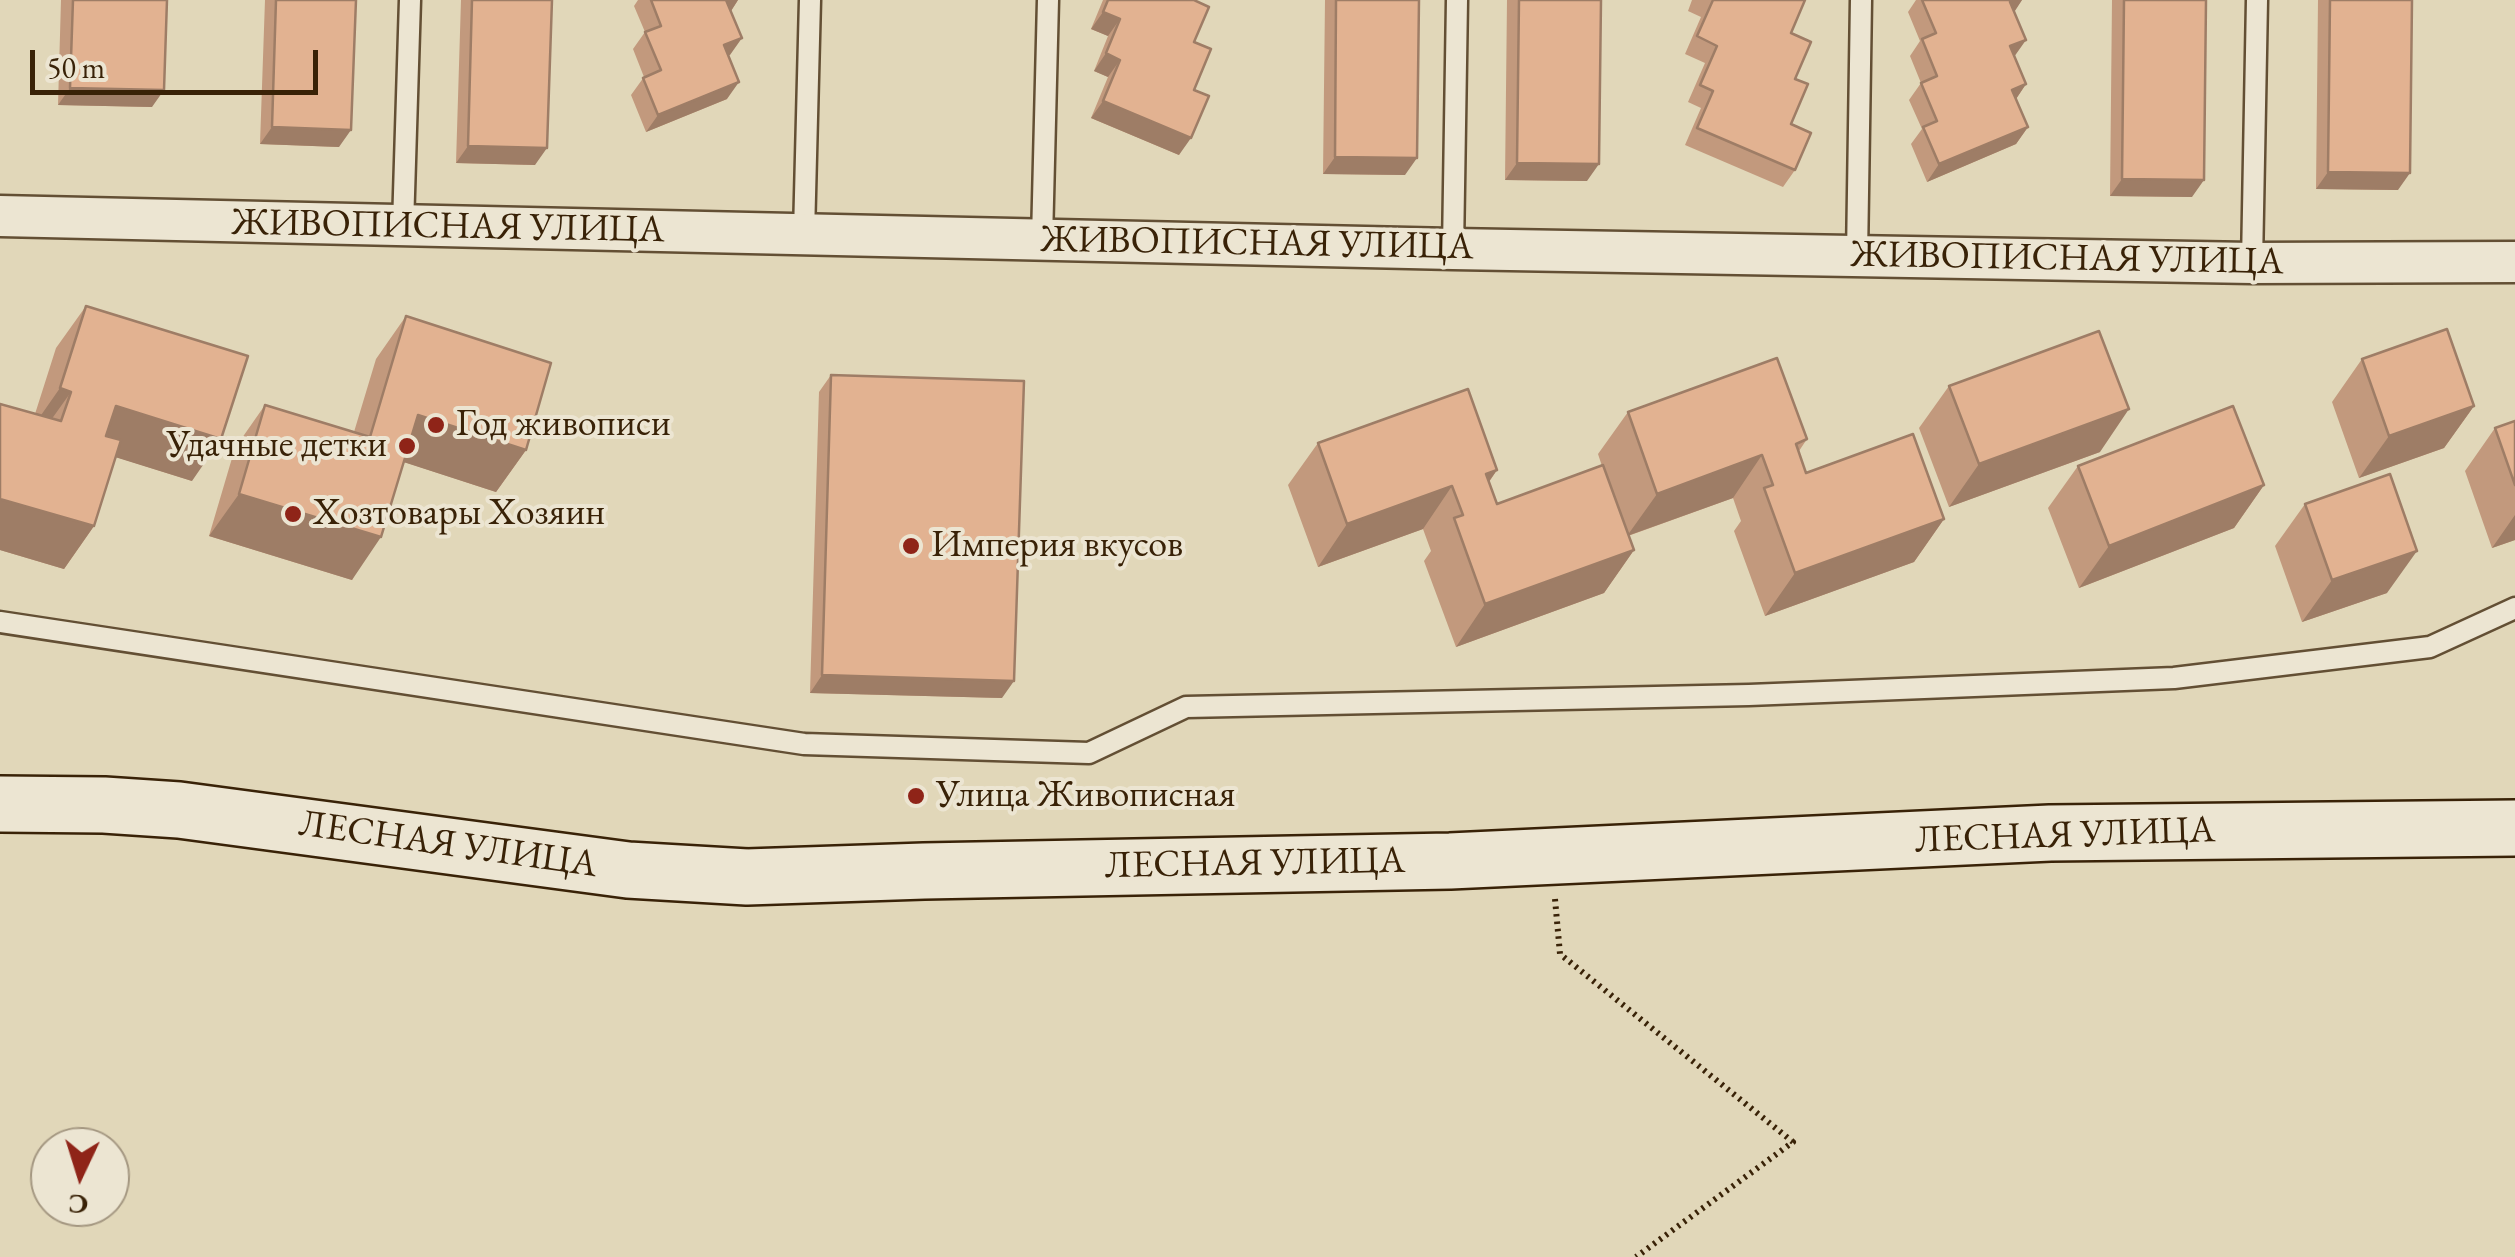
<!DOCTYPE html>
<meta charset="utf-8">
<style>
body{margin:0}
#map{position:relative;width:2515px;height:1257px;overflow:hidden;background:#e1d7b9;font-family:"EB Garamond",serif}
canvas{display:block}
.north{position:absolute;left:30px;top:1127px;width:100px;height:100px;box-sizing:border-box;background:#ece5d2;border:2px solid #a49781;border-radius:50%;rotate:184deg;font-size:28px;font-weight:700;line-height:40px;text-align:center;color:#392207}
.north::after{content:'';display:block;margin:auto;width:35px;height:45px;background:#8f2418;clip-path:polygon(50% 0,100% 100%,50% 72%,0 100%)}
.scale{position:absolute;left:30px;top:50px;width:288px;height:45px;box-sizing:border-box;border:5px solid #392207;border-top:0;padding-left:12px;font-size:30px;line-height:35px;white-space:nowrap;color:#392207;-webkit-text-stroke:8px #ece5d2;paint-order:stroke}
</style>
<div id="map">
<canvas width="2515" height="1257"></canvas>
<div class="north">С</div>
<div class="scale">50 m</div>
</div>
<script>
const ctx = document.querySelector('canvas').getContext('2d');
ctx.lineJoin = 'round';
const poly = rows => new Path2D(rows.map(r => 'M' + r).join(''));
function trace(path, color, width, dash) { ctx.strokeStyle = color; ctx.lineWidth = width; ctx.lineCap = dash ? 'butt' : 'round'; ctx.setLineDash(dash || []); ctx.stroke(path); }
function fill(path, color) { ctx.fillStyle = color; ctx.fill(path, 'evenodd'); }
function write(font, color, halo, rows, align = 'center') {
  ctx.font = font + ' "EB Garamond",serif'; ctx.lineWidth = 8; ctx.setLineDash([]); ctx.textBaseline = 'middle'; ctx.strokeStyle = halo; ctx.fillStyle = color; for (const [text, x, y, turn = 0] of rows) {
    ctx.save(); ctx.translate(x, y); ctx.rotate((+turn || 0) * Math.PI / 180); ctx.textAlign = isNaN(turn) ? turn : align; if (halo) ctx.strokeText(text, 0, 0); ctx.fillText(text, 0, 0); ctx.restore();
  }
}
const lane = poly([
 [403,226,410,0],
 [804,234,810,0],
 [1042,240,1048,0],
 [1453,249,1457,0],
 [1857,256,1861,0],
 [2252,263,2257,0],
 [0,622,804,744,1089,753,1186,707,1749,695,2174,678,2430,647,2515,608]
]);
const street = poly([
 [0,216,1453,249,2252,263,2515,262]
]);
const secondary = poly([
 [0,804,104,805,179,810,628,870,747,877,924,871,1450,861,2050,833,2515,828]
]);
trace(lane, '#634f34', 25);
trace(street, '#634f34', 45);
trace(secondary, '#392207', 60);
trace(poly([
 [1555,899,1560,954,1793,1142,1636,1257]
]), '#392207', 6, [2.5, 5]);
trace(lane, '#ece5d2', 20);
trace(street, '#ece5d2', 40);
trace(secondary, '#ece5d2', 55);
fill(poly([
 [61,0,167,0,152,107,58,105],
 [265,0,356,0,339,147,260,144],
 [461,0,552,0,535,165,456,163],
 [638,0,738,0,731,11,727,99,646,132,631,95,644,77,633,49,645,32,634,6],
 [1103,0,1194,0,1194,90,1179,155,1091,118,1108,77,1094,71,1108,36,1091,29],
 [1325,0,1419,0,1405,175,1323,174],
 [1507,0,1601,0,1587,181,1505,180],
 [1692,0,1805,0,1791,33,1795,79,1791,124,1795,170,1783,187,1685,145,1701,108,1688,102,1705,63,1685,54,1701,17,1688,11],
 [1916,0,2022,0,2014,11,2014,57,2026,84,2016,99,2028,127,2016,144,1927,182,1911,144,1922,129,1909,100,1921,83,1910,56,1920,41,1908,12],
 [2112,0,2206,0,2192,197,2110,196],
 [2318,0,2412,0,2398,190,2316,189],
 [86,306,192,481,116,457,94,526,64,569,0,550,0,404,35,414,56,348],
 [406,316,526,450,496,492,404,462,352,580,209,536,235,448,265,405,354,432,376,359],
 [2362,359,2474,406,2444,448,2359,478,2332,402],
 [831,375,1002,698,810,693,819,392],
 [1949,386,2100,452,1949,507,1919,428],
 [1628,412,1807,439,1799,451,1806,473,1944,519,1914,562,1765,616,1734,531,1741,521,1733,498,1628,536,1634,550,1604,593,1456,647,1424,561,1431,551,1423,529,1318,567,1288,485,1318,443,1497,470,1489,482,1497,504,1602,466,1598,454],
 [2515,421,2515,540,2492,548,2465,471,2495,428],
 [2078,466,2264,485,2234,528,2079,588,2048,508],
 [2305,504,2387,593,2302,622,2275,546]
]), '#c2997d');
fill(poly([
 [726,0,738,0,731,11],
 [2016,0,2022,0,2013,14,2010,2],
 [1103,12,1120,19,1108,36,1091,29],
 [742,38,730,55,712,63,724,45],
 [2026,40,2014,57,2010,46],
 [1106,53,1120,60,1108,77,1094,71],
 [739,82,727,99,646,132,658,115],
 [2026,84,2014,102,2012,90],
 [70,88,164,90,152,107,58,105],
 [1103,101,1191,138,1179,155,1091,118],
 [272,127,351,130,339,147,260,144],
 [2028,127,2016,144,1927,182,1939,164],
 [468,146,547,148,535,165,456,163],
 [1335,157,1417,158,1405,175,1323,174],
 [1517,163,1599,164,1587,181,1505,180],
 [2328,172,2410,173,2398,190,2316,189],
 [2122,179,2204,180,2192,197,2110,196],
 [60,388,71,392,41,434,30,431],
 [116,406,221,439,192,481,86,448],
 [2474,406,2444,448,2359,478,2389,436],
 [2129,409,2100,452,1949,507,1979,464],
 [418,415,526,450,496,492,388,457],
 [1762,455,1733,498,1627,536,1657,494],
 [1497,470,1467,513,1486,474],
 [2264,485,2234,528,2079,588,2109,546],
 [1452,486,1423,529,1318,567,1347,524],
 [239,494,381,537,352,580,209,536],
 [0,499,94,526,64,569,0,550],
 [2515,515,2515,540,2492,548],
 [1944,519,1914,562,1765,616,1795,573],
 [1634,550,1604,593,1456,647,1485,604],
 [2417,551,2387,593,2302,622,2332,580],
 [822,675,1014,681,1002,698,810,693]
]), '#9e7d66');
const building = poly([
 [73,0,167,0,164,90,70,88,73,0],
 [276,0,356,0,351,130,272,127,276,0],
 [472,0,552,0,547,148,468,146,472,0],
 [651,0,726,0,742,38,724,45,739,82,658,115,643,78,661,70,645,32,661,26,651,0],
 [1108,0,1194,0,1209,7,1194,42,1211,49,1194,90,1209,96,1191,138,1103,101,1120,60,1106,53,1120,19,1103,12,1108,0],
 [1336,0,1419,0,1417,158,1335,157,1336,0],
 [1519,0,1601,0,1599,164,1517,163,1519,0],
 [1713,0,1805,0,1791,33,1811,42,1795,79,1808,84,1791,124,1811,133,1795,170,1697,128,1713,91,1700,85,1717,46,1697,36,1713,0],
 [1922,0,2016,0,2010,2,2026,40,2010,46,2026,84,2012,90,2028,127,1939,164,1923,127,1937,121,1921,83,1937,76,1922,39,1936,33,1922,0],
 [2124,0,2206,0,2204,180,2122,179,2124,0],
 [2330,0,2412,0,2410,173,2328,172,2330,0],
 [86,306,248,356,221,439,116,406,106,436,121,440,94,526,0,499,0,404,61,421,71,392,60,388,86,306],
 [406,316,551,363,526,450,418,415,381,537,239,494,265,405,370,437,406,316],
 [2447,329,2474,406,2389,436,2362,359,2447,329],
 [2099,331,2129,409,1979,464,1949,386,2099,331],
 [1777,358,1807,439,1796,444,1806,473,1913,434,1944,519,1795,573,1764,488,1773,485,1762,455,1657,494,1628,412,1777,358],
 [831,375,1024,381,1014,681,822,675,831,375],
 [1468,389,1497,470,1486,474,1497,504,1603,465,1634,550,1485,604,1454,518,1463,515,1452,486,1347,524,1318,443,1468,389],
 [2233,406,2264,485,2109,546,2078,466,2233,406],
 [2515,421,2515,485,2495,428,2515,421],
 [2390,474,2417,551,2332,580,2305,504,2390,474]
]);
fill(building, '#e2b291');
trace(building, '#9e7d66', 2.5);
for (const [x, y, r, color] of [
 [436,425,10,"#8f2418"],
 [407,446,10,"#8f2418"],
 [293,514,10,"#8f2418"],
 [911,546,10,"#8f2418"],
 [916,796,10,"#8f2418"]
]) { const dot = new Path2D(); dot.arc(x, y, r, 0, 2 * Math.PI); ctx.fillStyle = color; ctx.fill(dot); trace(dot, '#ece5d2', 4); }
write('38px', '#392207', '#ece5d2', [
 ["ЖИВОПИСНАЯ УЛИЦА",448,227,1],
 ["ЖИВОПИСНАЯ УЛИЦА",1257,244,1],
 ["ЖИВОПИСНАЯ УЛИЦА",2067,259,1],
 ["ЛЕСНАЯ УЛИЦА",2065,836,-2],
 ["ЛЕСНАЯ УЛИЦА",448,845,8],
 ["ЛЕСНАЯ УЛИЦА",1255,864,-1]
]);
write('38px', '#392207', '#ece5d2', [
 ["Год живописи",456,425],
 ["Удачные детки",387,446,"right"],
 ["Хозтовары Хозяин",313,514],
 ["Империя вкусов",931,546],
 ["Улица Живописная",936,796]
], 'left');
</script>
